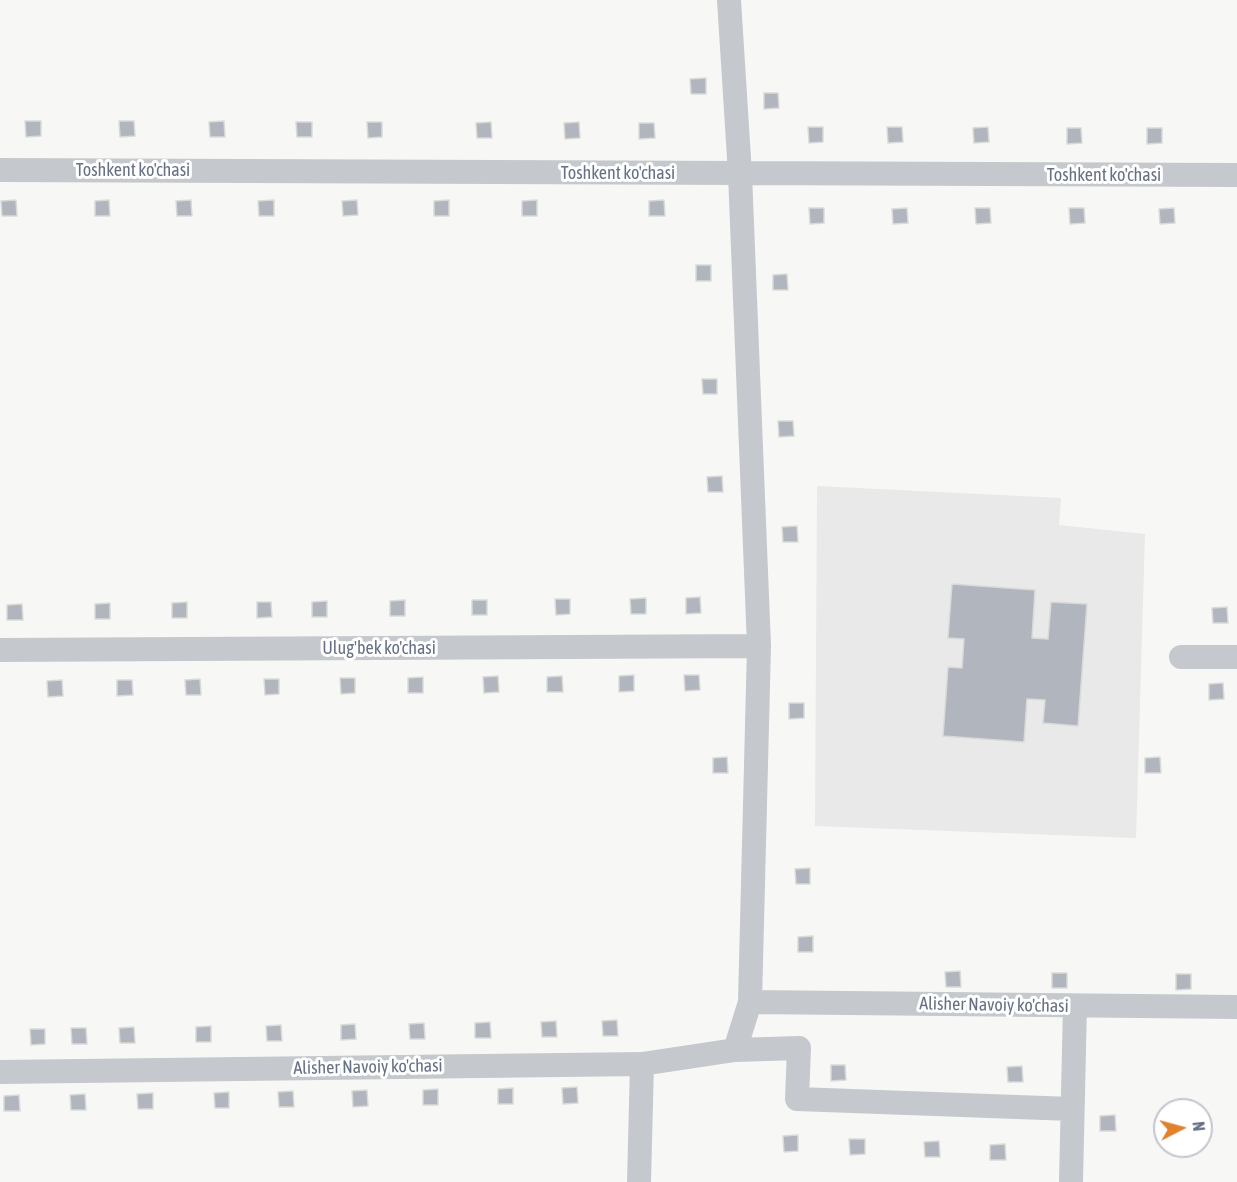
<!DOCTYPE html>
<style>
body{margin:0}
#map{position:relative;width:1237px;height:1182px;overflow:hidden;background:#f7f8f5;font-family:"Asap Condensed",sans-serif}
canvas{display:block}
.north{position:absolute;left:1153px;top:1098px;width:60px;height:60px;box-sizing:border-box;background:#fff;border:2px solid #c2c6cf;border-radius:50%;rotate:84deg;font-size:16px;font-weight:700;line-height:24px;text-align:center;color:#677186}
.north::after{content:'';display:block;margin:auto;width:21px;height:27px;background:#e0822d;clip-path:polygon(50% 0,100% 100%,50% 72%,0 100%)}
</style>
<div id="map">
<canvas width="1237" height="1182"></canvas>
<div class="north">N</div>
</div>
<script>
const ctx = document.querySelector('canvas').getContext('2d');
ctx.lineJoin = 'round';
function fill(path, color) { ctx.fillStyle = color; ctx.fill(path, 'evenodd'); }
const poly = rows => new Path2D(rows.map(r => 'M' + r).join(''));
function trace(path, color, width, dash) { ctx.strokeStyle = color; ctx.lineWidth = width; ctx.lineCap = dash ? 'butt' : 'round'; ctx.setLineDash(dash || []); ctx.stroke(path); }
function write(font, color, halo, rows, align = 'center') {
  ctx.font = font + ' "Asap Condensed",sans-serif'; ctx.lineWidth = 6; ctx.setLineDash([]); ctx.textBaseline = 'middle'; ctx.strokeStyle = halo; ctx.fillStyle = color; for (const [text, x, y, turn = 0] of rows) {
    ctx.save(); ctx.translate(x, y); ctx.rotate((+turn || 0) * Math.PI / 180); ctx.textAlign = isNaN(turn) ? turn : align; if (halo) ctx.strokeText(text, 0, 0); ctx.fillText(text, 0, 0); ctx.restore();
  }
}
fill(poly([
 [817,486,1061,498,1059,525,1145,534,1136,838,815,826]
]), '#e8e9e8');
const building = poly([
 [706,78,706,94,691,94,690,79,706,78],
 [764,93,778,93,779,108,764,109,764,93],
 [25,121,41,121,41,136,26,137,25,121],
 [119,121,134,121,135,136,120,137,119,121],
 [224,121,225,137,210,137,209,122,224,121],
 [296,122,312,122,312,137,297,137,296,122],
 [367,122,382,122,382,137,368,138,367,122],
 [491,122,492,138,477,138,476,123,491,122],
 [579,122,580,138,565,139,564,123,579,122],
 [639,123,654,123,655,138,639,139,639,123],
 [808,127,823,127,823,142,809,143,808,127],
 [887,127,902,127,903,142,888,143,887,127],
 [988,127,989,142,974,143,973,128,988,127],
 [1067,128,1081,128,1082,143,1067,144,1067,128],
 [1147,128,1162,128,1162,143,1147,144,1147,128],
 [16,200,17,216,2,216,1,201,16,200],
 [109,200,110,216,95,216,95,201,109,200],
 [191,200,192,216,177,216,176,201,191,200],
 [274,200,274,216,259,216,258,201,274,200],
 [357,200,358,215,343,216,342,201,357,200],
 [449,200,449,216,434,216,434,201,449,200],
 [537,200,537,216,522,216,522,201,537,200],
 [664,200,665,216,649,216,649,201,664,200],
 [809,208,824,208,824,223,810,224,809,208],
 [907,208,908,223,893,224,892,209,907,208],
 [975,208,990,208,991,223,976,224,975,208],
 [1069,208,1084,208,1085,223,1070,224,1069,208],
 [1174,208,1175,223,1160,224,1159,209,1174,208],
 [696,265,711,265,711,281,696,281,696,265],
 [787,274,788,290,773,290,773,275,787,274],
 [702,379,717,379,717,394,703,394,702,379],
 [778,421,793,421,794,436,779,437,778,421],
 [722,476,723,492,708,492,707,477,722,476],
 [797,526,798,542,783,542,782,527,797,526],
 [952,584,1035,590,1032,638,1048,639,1051,602,1087,604,1078,726,1043,723,1045,700,1027,699,1024,742,943,736,948,667,962,668,964,639,948,638,952,584],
 [700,597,701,613,686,614,686,598,700,597],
 [646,598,646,614,631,614,630,599,646,598],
 [555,599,570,599,570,614,556,615,555,599],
 [405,600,405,616,390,616,390,601,405,600],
 [472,600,487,600,487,615,472,615,472,600],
 [327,601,327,617,312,617,312,602,327,601],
 [187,602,187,618,172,618,172,603,187,602],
 [257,602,271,602,272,617,257,618,257,602],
 [110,603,110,619,95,619,95,604,110,603],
 [22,604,23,620,7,620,7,605,22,604],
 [1227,607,1228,623,1213,623,1212,608,1227,607],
 [634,675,634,691,619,692,619,676,634,675],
 [684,675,699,675,700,690,685,691,684,675],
 [498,676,499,692,484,693,483,677,498,676],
 [562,676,563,692,547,692,547,677,562,676],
 [423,677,423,693,408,693,408,678,423,677],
 [340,678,355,678,355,693,341,694,340,678],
 [200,679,201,695,186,695,185,680,200,679],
 [264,679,279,679,279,694,265,695,264,679],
 [62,680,63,696,48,697,47,681,62,680],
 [117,680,132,680,133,695,117,696,117,680],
 [1223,683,1224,699,1209,700,1209,684,1223,683],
 [789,703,804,703,804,718,789,719,789,703],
 [727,757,728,773,713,773,713,758,727,757],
 [1160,757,1161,773,1145,773,1145,758,1160,757],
 [810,868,810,884,796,884,795,869,810,868],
 [813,936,813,952,798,952,798,937,813,936],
 [960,971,961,987,946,987,945,972,960,971],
 [1052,973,1067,973,1067,988,1052,988,1052,973],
 [1176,974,1191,974,1191,989,1176,990,1176,974],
 [617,1020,618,1036,603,1036,602,1021,617,1020],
 [556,1021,557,1037,542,1037,541,1022,556,1021],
 [490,1022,491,1038,475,1038,475,1023,490,1022],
 [424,1023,425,1039,410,1039,409,1024,424,1023],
 [355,1024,356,1039,341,1040,341,1025,355,1024],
 [281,1025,282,1041,267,1041,266,1026,281,1025],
 [211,1026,211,1042,196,1042,196,1027,211,1026],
 [134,1027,135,1043,120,1043,119,1028,134,1027],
 [71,1028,86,1028,87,1044,72,1044,71,1028],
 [30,1029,45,1029,45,1044,31,1045,30,1029],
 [831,1065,845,1065,846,1080,831,1081,831,1065],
 [1022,1066,1023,1082,1008,1082,1007,1067,1022,1066],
 [577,1087,578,1103,563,1104,562,1088,577,1087],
 [513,1088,513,1104,498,1104,498,1089,513,1088],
 [438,1089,438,1105,423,1105,423,1090,438,1089],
 [367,1090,368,1106,353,1107,352,1091,367,1090],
 [293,1091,294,1107,279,1107,278,1092,293,1091],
 [229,1092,229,1108,215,1108,214,1093,229,1092],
 [153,1093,153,1109,138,1109,137,1094,153,1093],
 [85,1094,86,1110,71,1110,70,1095,85,1094],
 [19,1095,20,1111,4,1111,4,1096,19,1095],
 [1115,1115,1116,1131,1100,1131,1100,1116,1115,1115],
 [798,1135,798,1151,784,1152,783,1136,798,1135],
 [849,1139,865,1139,865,1154,850,1155,849,1139],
 [939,1141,940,1157,925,1157,924,1142,939,1141],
 [1005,1144,1006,1160,990,1160,990,1145,1005,1144]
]);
fill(building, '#b1b5bd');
trace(building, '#d9dad7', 1.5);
trace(poly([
 [729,0,740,174,759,646,750,1002,735,1050],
 [0,170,1237,175],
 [0,650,759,646],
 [1181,657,1237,657],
 [750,1002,1237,1007],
 [0,1072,642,1064,735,1050,799,1048,797,1099,1072,1109],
 [639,1182,642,1064],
 [1071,1182,1075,1006]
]), '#c5c8cc', 24);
write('18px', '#677186', '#fff', [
 ["Toshkent ko'chasi",133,170],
 ["Toshkent ko'chasi",618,173],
 ["Toshkent ko'chasi",1104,175],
 ["Ulug'bek ko'chasi",379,648],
 ["Alisher Navoiy ko'chasi",994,1005,1],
 ["Alisher Navoiy ko'chasi",368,1067,-1]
]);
</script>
